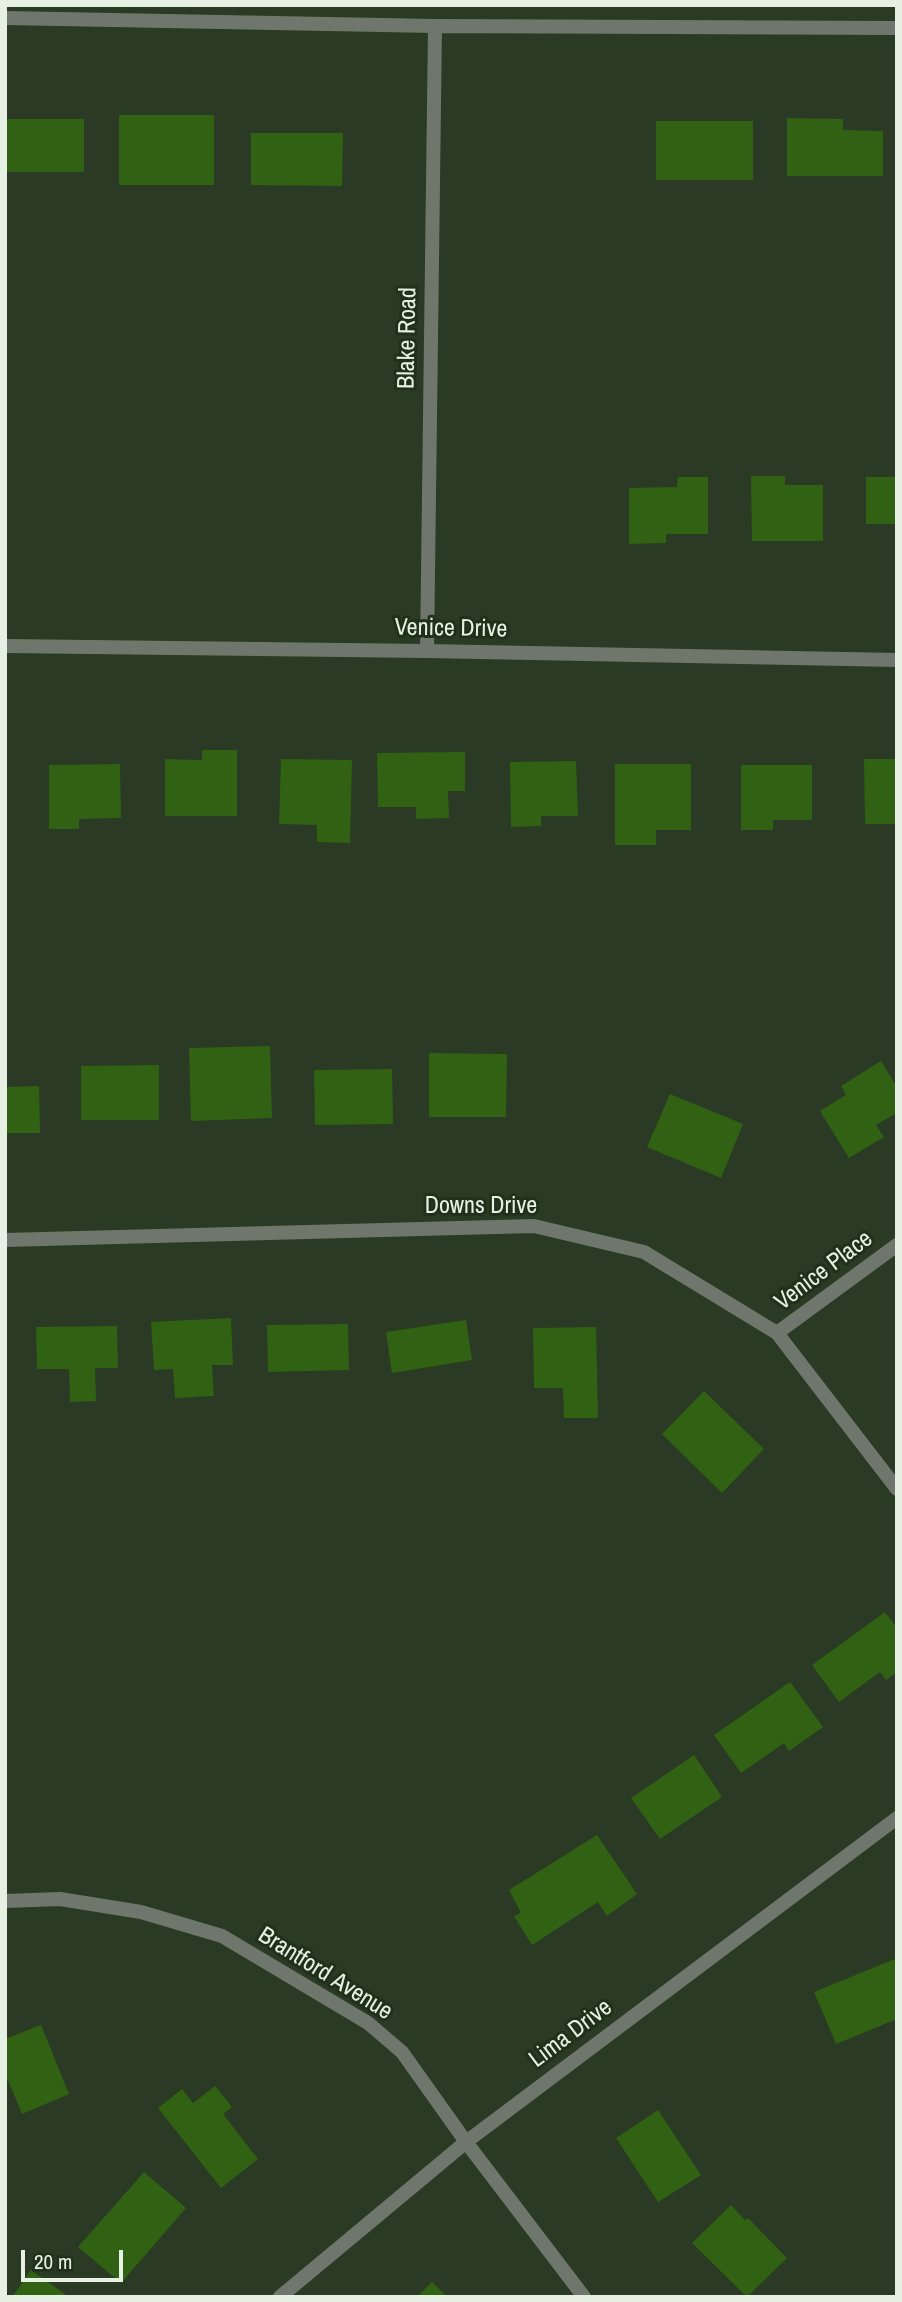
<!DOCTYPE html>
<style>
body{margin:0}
#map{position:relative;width:902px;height:2302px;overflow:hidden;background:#2a3a24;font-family:"Archivo Narrow",sans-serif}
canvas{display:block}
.frame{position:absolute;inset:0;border:7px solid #e7f1e3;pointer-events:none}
.scale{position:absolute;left:21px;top:2250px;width:102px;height:32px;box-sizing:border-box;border:4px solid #e7f1e3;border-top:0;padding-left:9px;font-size:21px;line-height:24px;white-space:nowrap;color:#e7f1e3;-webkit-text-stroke:5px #21301a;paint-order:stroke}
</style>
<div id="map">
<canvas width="902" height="2302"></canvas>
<div class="frame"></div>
<div class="scale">20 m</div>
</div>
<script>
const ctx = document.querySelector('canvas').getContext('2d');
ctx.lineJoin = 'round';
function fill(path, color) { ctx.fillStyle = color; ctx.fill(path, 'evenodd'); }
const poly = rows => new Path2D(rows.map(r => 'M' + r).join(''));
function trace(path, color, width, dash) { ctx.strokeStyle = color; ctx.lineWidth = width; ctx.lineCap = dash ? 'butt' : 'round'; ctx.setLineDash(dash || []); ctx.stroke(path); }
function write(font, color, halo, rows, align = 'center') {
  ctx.font = font + ' "Archivo Narrow",sans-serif'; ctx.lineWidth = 6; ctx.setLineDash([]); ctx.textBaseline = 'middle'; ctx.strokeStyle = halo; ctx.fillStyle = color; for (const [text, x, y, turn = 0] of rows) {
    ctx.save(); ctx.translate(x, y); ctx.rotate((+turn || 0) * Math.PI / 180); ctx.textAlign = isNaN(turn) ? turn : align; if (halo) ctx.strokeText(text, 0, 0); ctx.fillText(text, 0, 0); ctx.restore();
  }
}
fill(poly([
 [119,115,214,115,214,185,119,185],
 [787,118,843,119,843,130,883,131,883,176,787,176],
 [5,119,84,119,84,172,5,172],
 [656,121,753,121,753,180,656,180],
 [251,133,343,133,342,186,251,185],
 [751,476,785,476,785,485,823,485,823,541,752,541],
 [678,477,708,477,708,534,666,534,666,543,629,544,629,488,677,487],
 [866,477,897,477,897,524,866,524],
 [202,750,237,750,237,816,165,816,165,759,202,760],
 [465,752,465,791,448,791,449,818,416,819,416,807,378,807,377,753],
 [281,759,352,760,350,843,317,842,317,825,279,824],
 [864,759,897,759,897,824,865,824],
 [576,761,578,816,541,816,541,826,511,827,510,762],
 [120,764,121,818,79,819,79,829,49,829,49,765],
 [615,764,691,764,691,830,656,830,656,845,615,845],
 [741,765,812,765,812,820,773,820,773,830,741,830],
 [270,1046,272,1118,191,1121,189,1048],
 [429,1053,507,1054,506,1117,429,1117],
 [881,1061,897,1087,897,1113,876,1125,884,1137,849,1158,820,1111,846,1095,841,1086],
 [159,1065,159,1120,81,1120,81,1066],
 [392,1069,393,1124,315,1125,314,1070],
 [39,1086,40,1133,5,1133,5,1087],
 [670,1094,743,1124,721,1178,647,1147],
 [231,1318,233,1365,212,1365,214,1396,175,1398,173,1369,154,1370,151,1322],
 [466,1320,472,1360,392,1373,386,1332],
 [348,1324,349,1370,268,1372,267,1325],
 [117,1326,118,1368,95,1368,96,1401,70,1402,69,1369,37,1369,36,1327],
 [596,1327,598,1418,564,1418,563,1388,534,1388,533,1328],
 [704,1391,764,1449,722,1493,662,1434],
 [885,1612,897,1628,897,1672,886,1680,880,1672,839,1702,812,1665],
 [790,1682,823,1727,789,1751,784,1743,741,1773,714,1735],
 [694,1755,722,1797,660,1839,631,1798],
 [597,1835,637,1894,607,1916,598,1902,532,1945,514,1916,521,1913,509,1890],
 [897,1958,897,2019,836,2044,814,1992],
 [41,2025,69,2094,22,2114,5,2073,5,2039],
 [215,2086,232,2107,223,2114,258,2159,221,2188,158,2108,182,2089,193,2103],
 [658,2110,701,2175,658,2202,616,2138],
 [144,2172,186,2208,121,2283,78,2247],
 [731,2205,745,2220,748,2218,787,2258,747,2297,692,2243],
 [31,2270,69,2297,12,2297],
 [432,2282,447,2297,417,2297]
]), '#316113');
trace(poly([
 [5,18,435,26,897,28],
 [5,646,427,651,897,660],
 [427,651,435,26],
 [5,1240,534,1226,644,1252,777,1333,897,1489],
 [777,1333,897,1245],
 [5,1901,60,1899,141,1912,222,1936,368,2023,402,2052,466,2142,584,2297],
 [280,2297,466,2142,897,1818]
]), '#6f776c', 14);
write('24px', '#e7f1e3', '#21301a', [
 ["Blake Road",408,338,-89],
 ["Venice Drive",451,629,1],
 ["Downs Drive",481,1207],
 ["Venice Place",824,1271,-37],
 ["Brantford Avenue",325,1974,32],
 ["Lima Drive",571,2034,-37]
]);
</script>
